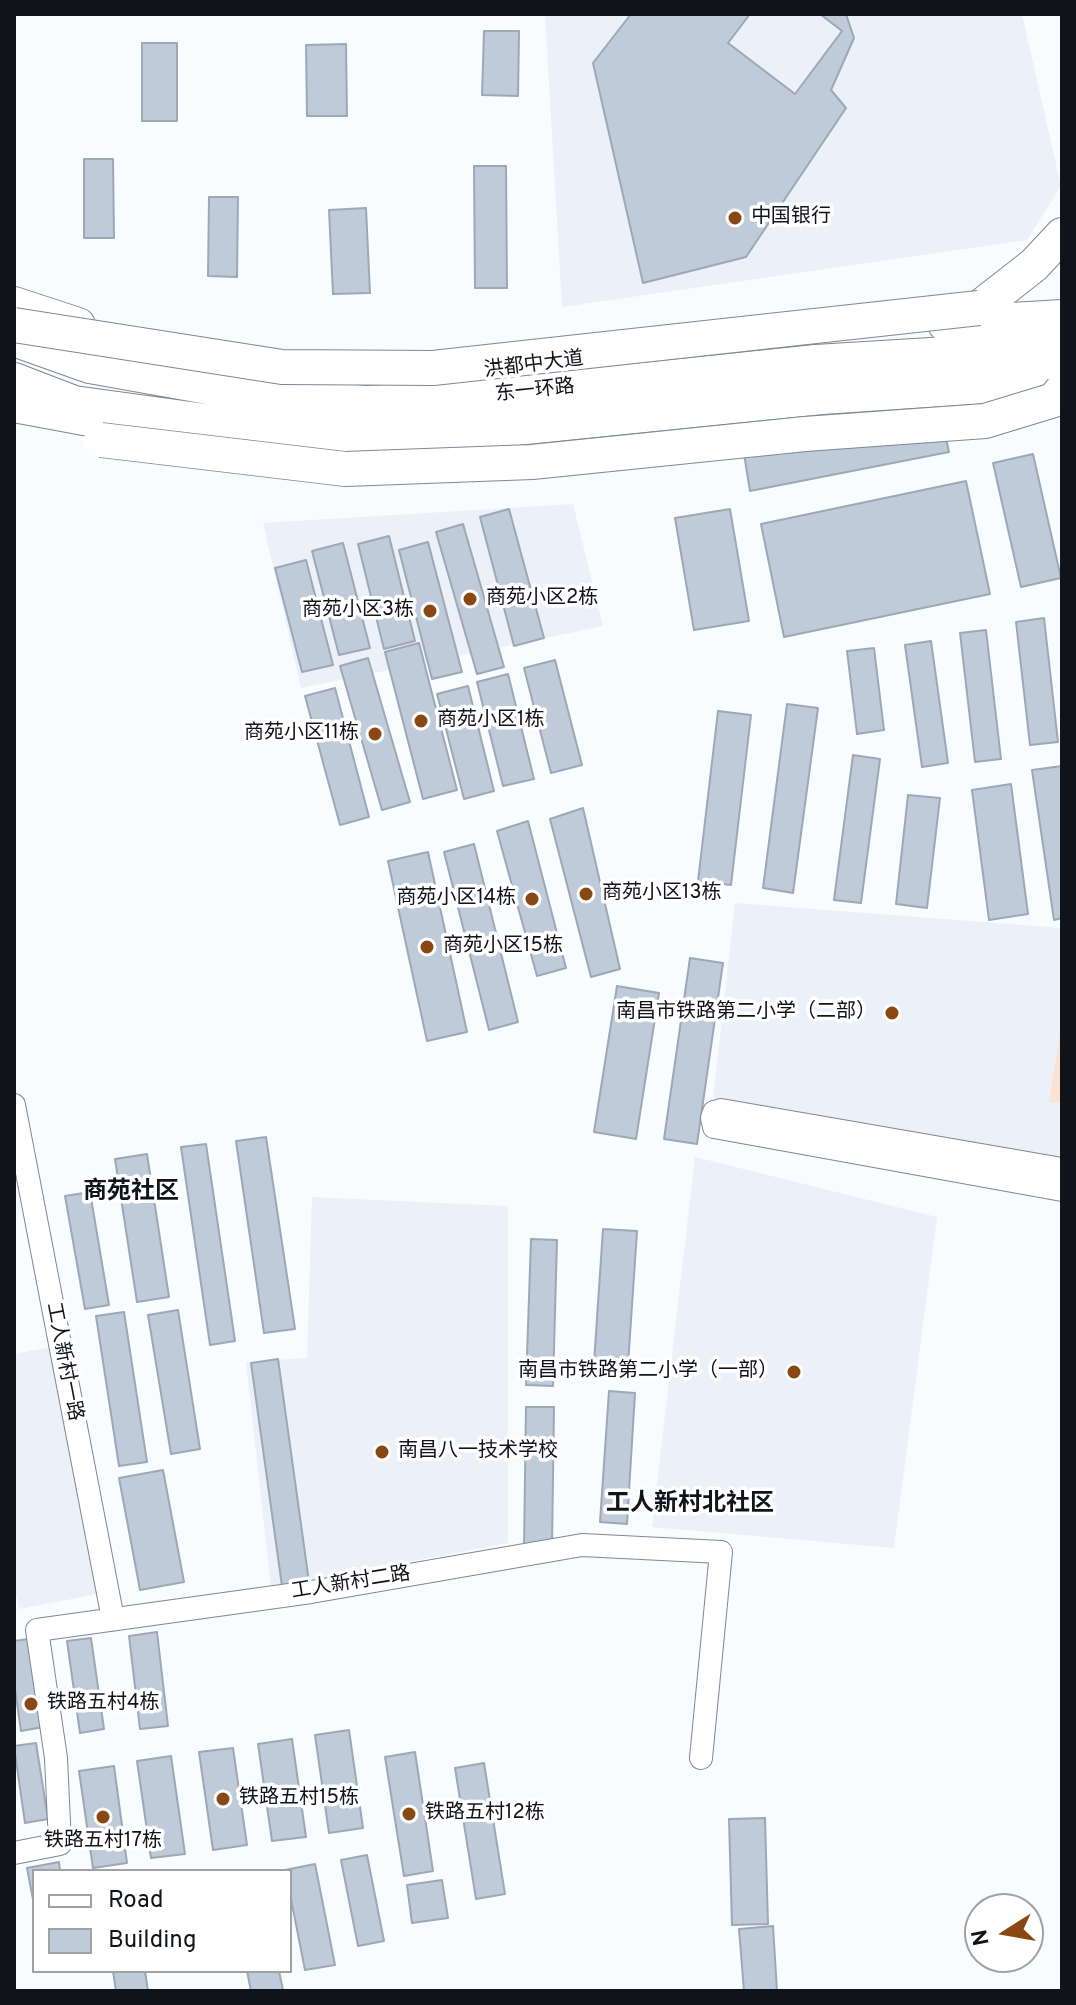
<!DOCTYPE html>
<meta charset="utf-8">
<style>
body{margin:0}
#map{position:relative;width:1076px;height:2005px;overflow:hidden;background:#f9fcff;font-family:Overpass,sans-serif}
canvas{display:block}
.frame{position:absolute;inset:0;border:16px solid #101319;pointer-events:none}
.legend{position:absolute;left:32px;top:1869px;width:260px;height:104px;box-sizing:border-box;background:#fff;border:2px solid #9fa1a3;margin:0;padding:10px 14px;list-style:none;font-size:24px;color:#101319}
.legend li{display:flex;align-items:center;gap:16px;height:40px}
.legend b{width:40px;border:2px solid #9fa1a3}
.north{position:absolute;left:964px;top:1893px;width:80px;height:80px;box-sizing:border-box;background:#fff;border:2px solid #9fa1a3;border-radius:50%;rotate:259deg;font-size:22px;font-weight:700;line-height:32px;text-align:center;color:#101319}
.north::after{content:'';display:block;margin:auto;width:28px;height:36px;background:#894813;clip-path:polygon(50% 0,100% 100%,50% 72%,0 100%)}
</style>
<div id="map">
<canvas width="1076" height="2005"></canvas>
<div class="frame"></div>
<ul class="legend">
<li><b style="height:10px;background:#fff"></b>Road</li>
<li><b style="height:22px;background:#c0cbda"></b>Building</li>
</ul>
<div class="north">N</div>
</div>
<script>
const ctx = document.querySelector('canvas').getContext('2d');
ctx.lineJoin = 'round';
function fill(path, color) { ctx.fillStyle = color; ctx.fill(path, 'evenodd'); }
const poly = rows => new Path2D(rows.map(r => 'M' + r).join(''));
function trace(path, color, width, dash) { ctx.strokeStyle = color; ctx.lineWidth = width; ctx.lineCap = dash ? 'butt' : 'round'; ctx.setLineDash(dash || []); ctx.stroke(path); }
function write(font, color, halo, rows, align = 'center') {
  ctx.font = font + ' Overpass,"Noto Sans SC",sans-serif'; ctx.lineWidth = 7; ctx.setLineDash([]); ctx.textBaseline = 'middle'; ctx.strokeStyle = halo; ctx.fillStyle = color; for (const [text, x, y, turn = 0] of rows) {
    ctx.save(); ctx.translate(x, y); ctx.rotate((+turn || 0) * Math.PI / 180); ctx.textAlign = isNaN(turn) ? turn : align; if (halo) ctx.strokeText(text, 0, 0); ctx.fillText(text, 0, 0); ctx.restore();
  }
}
fill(poly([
 [545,14,1022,14,1061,186,1027,240,562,307],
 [573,504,603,626,301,688,263,523],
 [735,903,1062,928,1062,1159,713,1098],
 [695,1157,937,1217,894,1548,652,1527],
 [312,1197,508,1206,508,1543,271,1588,246,1362,307,1358],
 [51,1347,98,1594,19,1609,14,1584,14,1354]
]), '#ebf0f9');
fill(poly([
 [1062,1021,1062,1103,1049,1102]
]), '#fce2d2');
const building = poly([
 [631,14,846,14,854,38,831,90,846,108,746,257,643,283,593,63,631,14],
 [750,14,820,14,842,31,795,94,728,43,750,14],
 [484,31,519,31,518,96,482,95,484,31],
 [142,43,177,43,177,121,142,121,142,43],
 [346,44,347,116,307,116,306,45,346,44],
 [84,159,113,159,114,238,84,238,84,159],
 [474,166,506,166,507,288,475,288,474,166],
 [209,197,238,197,237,277,208,276,209,197],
 [366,208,370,293,333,294,329,210,366,208],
 [943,425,949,452,750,491,743,448,943,425],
 [1033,454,1061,578,1021,587,993,463,1033,454],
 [966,481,990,594,784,637,761,524,966,481],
 [509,509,544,638,514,646,480,517,509,509],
 [730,509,749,621,694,630,675,518,730,509],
 [463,524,504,667,477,674,436,532,463,524],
 [389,536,415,641,384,649,358,544,389,536],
 [428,542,462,672,432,679,399,550,428,542],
 [343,543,370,648,339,655,312,551,343,543],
 [306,560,333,665,302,672,275,568,306,560],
 [1044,618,1058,742,1030,745,1016,622,1044,618],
 [986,630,1001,759,975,762,960,633,986,630],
 [931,641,948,763,922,767,905,645,931,641],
 [419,643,457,790,423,799,385,652,419,643],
 [874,648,884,730,857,734,847,651,874,648],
 [368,658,410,802,382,810,340,666,368,658],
 [555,660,582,765,551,773,524,668,555,660],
 [508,674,534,779,503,786,477,682,508,674],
 [468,686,494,791,464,799,437,694,468,686],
 [335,688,369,817,340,825,305,696,335,688],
 [787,704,818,708,793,893,763,888,787,704],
 [718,711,751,715,731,885,698,881,718,711],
 [853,755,880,759,861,903,834,900,853,755],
 [1062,766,1062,918,1054,920,1032,770,1062,766],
 [1011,784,1028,914,989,920,972,790,1011,784],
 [908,795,940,798,927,908,896,904,908,795],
 [583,808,620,969,591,977,550,819,583,808],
 [528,821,566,968,537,976,497,831,528,821],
 [474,844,518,1022,489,1030,444,852,474,844],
 [428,852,467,1032,427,1041,388,861,428,852],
 [690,958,723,963,697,1144,664,1139,690,958],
 [617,986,659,993,636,1139,594,1132,617,986],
 [266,1137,295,1329,264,1333,236,1141,266,1137],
 [206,1144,235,1341,210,1345,181,1147,206,1144],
 [147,1154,169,1297,137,1302,115,1159,147,1154],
 [90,1192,109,1305,85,1309,65,1196,90,1192],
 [603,1229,637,1231,628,1365,594,1363,603,1229],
 [531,1239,557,1240,553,1386,526,1385,531,1239],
 [178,1310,200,1449,171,1454,148,1315,178,1310],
 [124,1312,147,1462,119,1466,96,1316,124,1312],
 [278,1359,309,1582,282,1586,251,1363,278,1359],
 [609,1391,635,1393,627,1524,600,1522,609,1391],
 [526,1407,554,1407,552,1546,524,1546,526,1407],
 [163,1470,184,1582,140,1590,119,1478,163,1470],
 [157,1632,168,1726,140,1729,129,1636,157,1632],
 [35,1638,49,1726,21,1731,14,1682,14,1641,35,1638],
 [91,1638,104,1729,80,1733,67,1641,91,1638],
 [349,1730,363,1828,329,1833,315,1735,349,1730],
 [292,1739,306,1837,272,1841,258,1744,292,1739],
 [36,1743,48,1819,25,1823,14,1746,36,1743],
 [233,1748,247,1845,213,1850,199,1752,233,1748],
 [415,1752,433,1871,404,1876,385,1757,415,1752],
 [171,1756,185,1854,151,1858,137,1761,171,1756],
 [484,1763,505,1894,476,1899,455,1768,484,1763],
 [114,1766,127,1863,93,1868,79,1771,114,1766],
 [765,1818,768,1924,732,1925,729,1819,765,1818],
 [367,1855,384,1941,358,1946,341,1860,367,1855],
 [59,1862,60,1871,34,1871,34,1905,27,1868,59,1862],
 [315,1864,335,1965,305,1970,290,1894,290,1871,285,1870,315,1864],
 [442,1880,448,1918,412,1923,407,1885,442,1880],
 [773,1926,777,1991,744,1991,739,1929,773,1926],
 [113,1971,145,1971,148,1991,116,1991,113,1971],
 [247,1971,279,1971,283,1990,251,1991,247,1971]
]);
fill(building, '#c0cbda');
trace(building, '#9da7b6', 2);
const minor = poly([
 [14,1105,113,1619],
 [1062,1169,721,1110,714,1112,712,1118,714,1127,1062,1190],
 [14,1853,60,1844,56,1758,37,1630,311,1592,582,1545,721,1552,701,1758]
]);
const primary = poly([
 [14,304,78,325],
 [979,308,1034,265,1062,235],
 [945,324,1062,317],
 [14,405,84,418]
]);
const trunk = poly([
 [14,338,90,365,253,394,366,404,471,399,816,363,1062,348],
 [14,381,74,404,256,429,370,436,476,431,822,396,1062,380]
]);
trace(minor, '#7d8795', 24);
trace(primary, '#7d8795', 36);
trace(trunk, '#7d8795', 38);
trace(minor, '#fff', 22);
trace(primary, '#fff', 34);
trace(trunk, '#fff', 36);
const primaryBridge = poly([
 [14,325,282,367,433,368,979,308],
 [101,440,345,469,532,462,805,434,985,421,1054,400,1062,390]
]);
trace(primaryBridge, '#7d8795', 36, []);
trace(primaryBridge, '#fff', 34);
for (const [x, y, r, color] of [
 [735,218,8,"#894813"],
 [470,599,8,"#894813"],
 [430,611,8,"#894813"],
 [421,721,8,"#894813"],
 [375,734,8,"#894813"],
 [586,894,8,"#894813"],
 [532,899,8,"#894813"],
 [427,947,8,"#894813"],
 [892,1013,8,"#894813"],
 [794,1372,8,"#894813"],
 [382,1452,8,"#894813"],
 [31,1704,8,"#894813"],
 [223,1799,8,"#894813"],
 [409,1814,8,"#894813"],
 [103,1817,8,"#894813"]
]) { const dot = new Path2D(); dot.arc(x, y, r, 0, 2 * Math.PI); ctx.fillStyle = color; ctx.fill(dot); trace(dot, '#fff', 3); }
write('20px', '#101319', '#fff', [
 ["中国银行",751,218],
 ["商苑小区2栋",486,599],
 ["商苑小区3栋",414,611,"right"],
 ["商苑小区1栋",437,721],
 ["商苑小区11栋",359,734,"right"],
 ["商苑小区13栋",602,894],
 ["商苑小区14栋",516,899,"right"],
 ["商苑小区15栋",443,947],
 ["南昌市铁路第二小学（二部）",876,1013,"right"],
 ["南昌市铁路第二小学（一部）",778,1372,"right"],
 ["南昌八一技术学校",398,1452],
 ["铁路五村4栋",47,1704],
 ["铁路五村15栋",239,1799],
 ["铁路五村12栋",425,1814],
 ["铁路五村17栋",103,1842,"center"]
], 'left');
write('20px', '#101319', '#fff', [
 ["洪都中大道",534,366,-7],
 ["东一环路",535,392,-6],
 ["工人新村一路",63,1362,79],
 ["工人新村二路",351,1584,-9]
]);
write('bold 24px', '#101319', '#fff', [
 ["商苑社区",131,1193],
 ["工人新村北社区",690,1505]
]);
</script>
